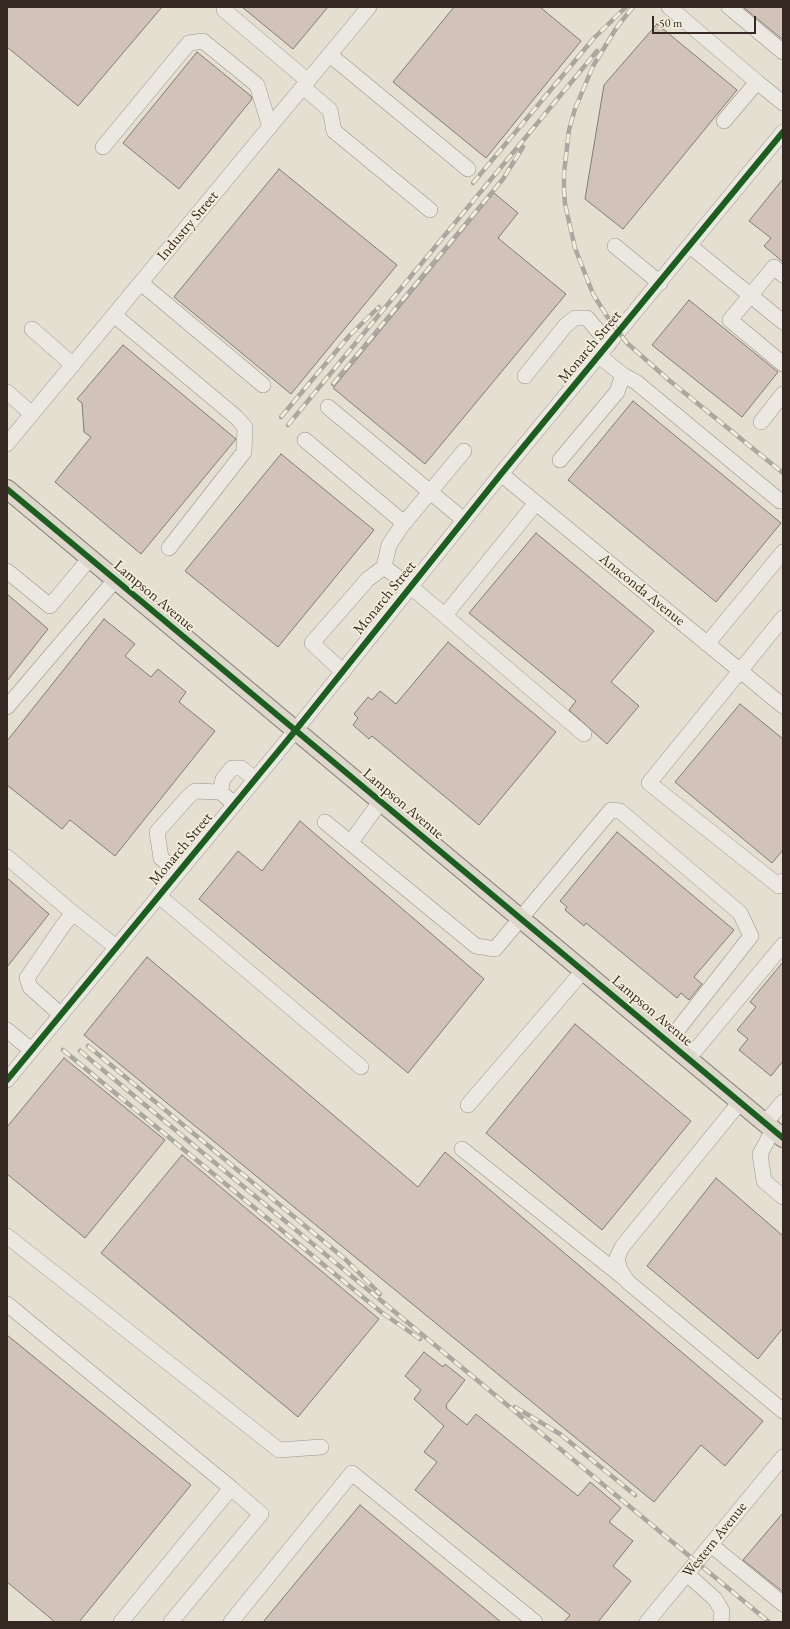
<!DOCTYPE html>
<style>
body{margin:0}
#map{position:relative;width:790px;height:1629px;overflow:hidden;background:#e4dfd0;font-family:"EB Garamond",serif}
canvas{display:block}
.frame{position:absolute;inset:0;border:8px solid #352822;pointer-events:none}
.scale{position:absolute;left:652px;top:16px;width:104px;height:18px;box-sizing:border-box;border:2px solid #352822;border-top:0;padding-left:5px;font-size:12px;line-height:14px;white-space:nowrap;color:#352822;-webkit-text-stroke:3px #f3eddb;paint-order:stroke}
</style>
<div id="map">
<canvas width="790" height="1629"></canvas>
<div class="frame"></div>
<div class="scale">50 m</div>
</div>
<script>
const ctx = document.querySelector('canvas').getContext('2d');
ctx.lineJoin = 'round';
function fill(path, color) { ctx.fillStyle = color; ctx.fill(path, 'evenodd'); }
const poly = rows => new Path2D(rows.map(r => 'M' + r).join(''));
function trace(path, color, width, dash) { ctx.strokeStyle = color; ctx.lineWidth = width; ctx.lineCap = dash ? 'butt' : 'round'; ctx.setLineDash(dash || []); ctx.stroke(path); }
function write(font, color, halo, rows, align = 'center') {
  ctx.font = font + ' "EB Garamond",serif'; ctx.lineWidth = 3.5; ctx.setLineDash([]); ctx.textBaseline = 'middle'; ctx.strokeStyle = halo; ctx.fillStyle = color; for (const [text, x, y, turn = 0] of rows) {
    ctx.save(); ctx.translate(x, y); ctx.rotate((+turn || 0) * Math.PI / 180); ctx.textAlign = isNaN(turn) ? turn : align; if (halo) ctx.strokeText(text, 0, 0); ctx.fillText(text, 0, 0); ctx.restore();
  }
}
const building = poly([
 [7,7,162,7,78,106,7,47,7,7],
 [242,7,328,7,293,49,242,7],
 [454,7,540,7,581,41,486,158,393,82,454,7],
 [743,7,783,7,783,40,743,7],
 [657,24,737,90,623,229,585,199,604,85,657,24],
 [197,52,251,96,252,99,179,189,123,143,197,52],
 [279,169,397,265,291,394,174,297,279,169],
 [783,179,783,262,764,246,771,238,749,221,783,179],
 [494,193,518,213,498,238,566,294,425,464,333,388,494,193],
 [689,300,778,372,742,417,652,345,689,300],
 [123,345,236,439,141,554,55,482,91,437,84,432,82,403,77,399,123,345],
 [633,401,781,523,716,602,568,480,633,401],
 [281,454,374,530,278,647,185,571,281,454],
 [536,533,654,631,611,682,639,706,607,744,569,710,576,701,469,613,536,533],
 [7,594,48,629,7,681,7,594],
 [104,619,135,644,125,656,151,677,158,669,186,692,179,702,215,731,115,856,70,820,62,829,7,785,7,741,104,619],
 [448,642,556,732,479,825,372,736,369,739,353,725,358,718,354,714,368,697,372,700,380,691,396,704,448,642],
 [740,704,783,739,783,850,772,863,675,782,740,704],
 [300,821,484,979,408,1073,199,899,238,851,262,871,300,821],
 [617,832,734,930,694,977,702,984,689,1000,681,993,677,998,586,923,584,926,565,910,567,907,560,901,617,832],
 [7,878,49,914,7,967,7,878],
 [147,957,418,1187,445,1152,763,1421,725,1466,701,1445,654,1502,84,1035,147,957],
 [783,962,783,1061,771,1076,739,1050,748,1039,737,1030,756,1007,750,1002,783,962],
 [575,1024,691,1121,602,1230,486,1133,575,1024],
 [64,1058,165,1140,85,1238,7,1174,7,1127,64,1058],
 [182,1155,379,1319,298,1417,101,1253,182,1155],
 [716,1178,783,1236,783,1328,758,1359,647,1266,716,1178],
 [7,1335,191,1485,79,1622,55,1622,7,1582,7,1335],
 [424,1352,443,1367,445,1364,465,1380,446,1405,447,1407,446,1408,467,1425,476,1414,578,1496,590,1482,621,1508,609,1522,633,1541,613,1566,631,1581,598,1622,564,1622,570,1615,415,1490,437,1462,424,1452,444,1426,414,1399,421,1390,405,1376,424,1352],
 [360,1505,501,1622,263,1622,360,1505],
 [783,1513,783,1592,743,1560,783,1513]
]);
fill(building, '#d1c3b9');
trace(building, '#807b74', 1);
const minor = poly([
 [225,7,224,10,308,81],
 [669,7,757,82],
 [729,7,783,52],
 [330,55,468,169],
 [303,87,330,110,334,131,430,210],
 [724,121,757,82,783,103],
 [103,147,189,43,203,41,257,85,270,127],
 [615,246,660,283],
 [690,246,783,322],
 [783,275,774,267,730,320,783,364],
 [141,283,263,385],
 [114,315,236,417,245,427,244,452,169,548],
 [32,329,73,365],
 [623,375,636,382,780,501],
 [525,376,566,325,575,318,587,318,609,344],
 [7,392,32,414],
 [328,407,464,520],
 [761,422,783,394],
 [305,440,404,523],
 [7,444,369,7],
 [560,460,617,392,623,375,599,356],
 [501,474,783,706],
 [384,567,389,545,401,527,464,451],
 [7,571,50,606,90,558],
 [445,615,536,503],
 [783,618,649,783,779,886,783,881],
 [707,644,783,552],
 [343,672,312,643,368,579,384,567,410,586,584,734],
 [7,707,115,580],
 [220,792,223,779,232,768,241,768,255,779],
 [325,822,476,946,495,949,611,810,620,811,740,913,751,936,668,1042],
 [351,842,380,802],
 [7,857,73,913],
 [178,873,161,858,157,832,188,797,195,791,220,792,235,804],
 [159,896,361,1067],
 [61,1015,30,987,27,978,62,927,73,913,116,947],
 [7,1030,31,1050],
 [688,1059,783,945],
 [7,1080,295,731,501,474,783,132],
 [740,1102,622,1247,617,1258,620,1270,628,1282,783,1411],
 [468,1105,583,971],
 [765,1123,783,1102],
 [773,1130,760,1154,764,1181,783,1197],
 [462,1149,624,1278],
 [7,1236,279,1450,321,1447],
 [7,1304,231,1488,121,1622],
 [711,1545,783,1604],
 [687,1574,715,1599,722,1611,721,1622],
 [171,1622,261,1514,231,1488],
 [231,1622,352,1473,535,1622],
 [647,1622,783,1457]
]);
const major = poly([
 [7,489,783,1138]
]);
trace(minor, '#99948b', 16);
trace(major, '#807b74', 20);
trace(minor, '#eae8e0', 15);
trace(major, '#ddd7cb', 18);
const rail = poly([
 [633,7,617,27,593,66,575,109,569,130,564,173,564,189,565,204,575,248,593,294,610,321,627,343,670,381,783,473],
 [473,183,594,38,626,7],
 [333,384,503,179,523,147],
 [281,417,349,336,379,307],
 [288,425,597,51],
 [88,1046,345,1259,380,1294],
 [63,1050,381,1312,420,1339],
 [80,1051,769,1622],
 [515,1407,560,1434,635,1495]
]);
trace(rail, '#aaa7a0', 4.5);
trace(rail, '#f3eddb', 3, [9]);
trace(poly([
 [7,489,783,1138],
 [7,1080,295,731,501,474,783,132]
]), '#1b5e20', 6);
write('15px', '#352822', '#f3eddb', [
 ["Industry Street",188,226,-50],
 ["Monarch Street",590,347,-50],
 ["Anaconda Avenue",642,590,39],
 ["Lampson Avenue",154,596,40],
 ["Monarch Street",385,598,-51],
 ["Lampson Avenue",403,804,40],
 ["Monarch Street",181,849,-50],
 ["Lampson Avenue",652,1011,40],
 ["Western Avenue",715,1540,-51]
]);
</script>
